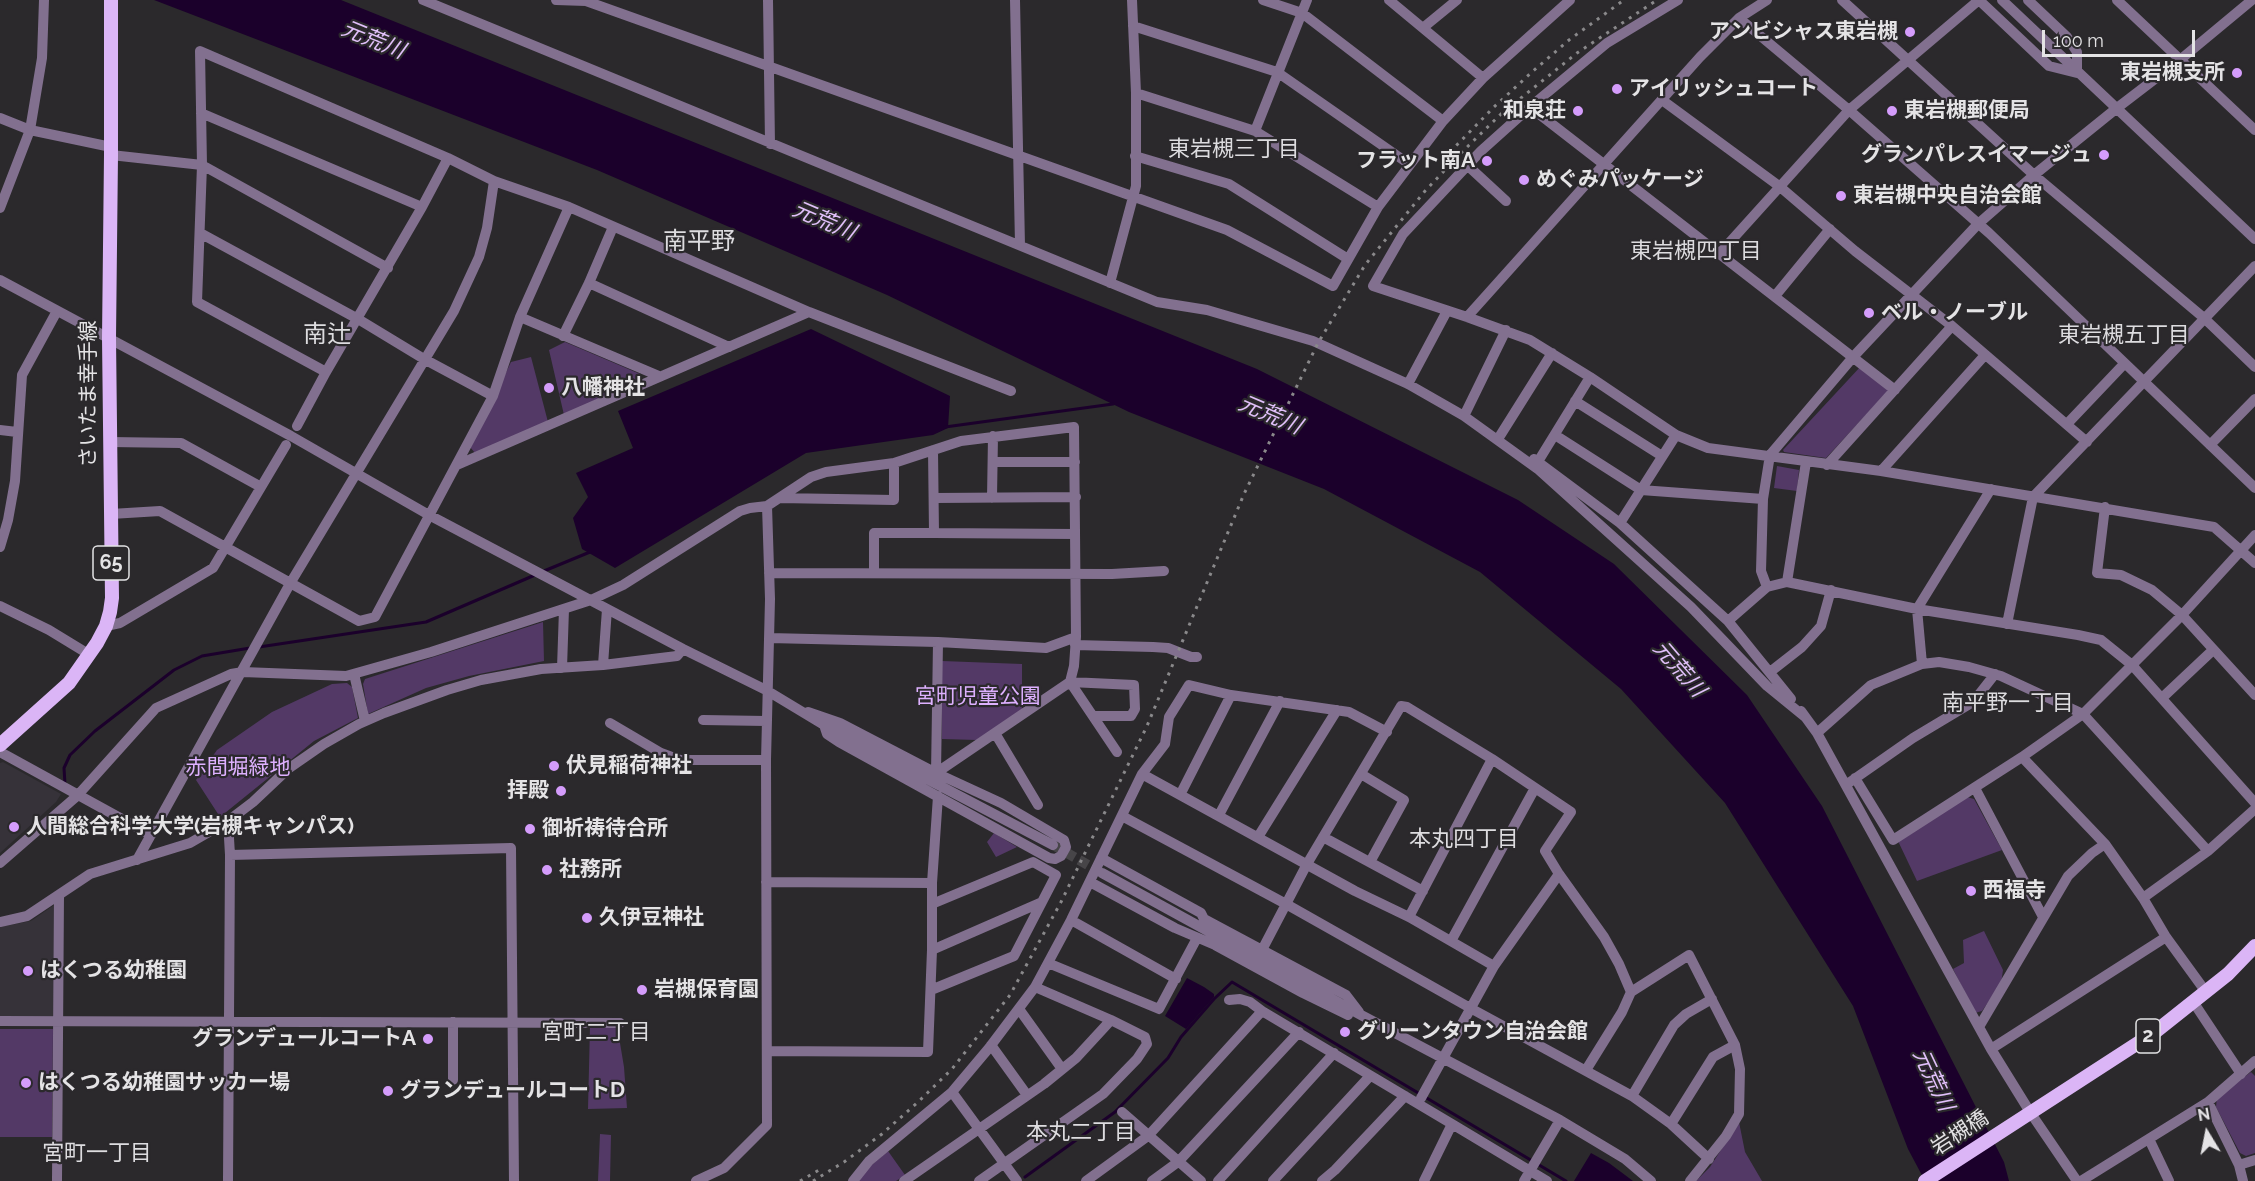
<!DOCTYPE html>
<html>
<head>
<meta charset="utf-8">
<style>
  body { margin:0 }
  #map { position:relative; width:2255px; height:1181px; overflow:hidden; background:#2b292c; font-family:Raleway,sans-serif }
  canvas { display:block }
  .north { position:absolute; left:2177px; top:1103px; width:60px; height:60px; -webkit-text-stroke:4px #2b292c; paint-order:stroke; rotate:350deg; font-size:16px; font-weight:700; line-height:24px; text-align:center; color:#e4e3e5 }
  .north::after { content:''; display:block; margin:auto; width:21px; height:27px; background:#e4e3e5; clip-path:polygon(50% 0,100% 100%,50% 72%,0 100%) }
  .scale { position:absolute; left:2042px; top:30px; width:153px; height:27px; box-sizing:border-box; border:3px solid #e4e3e5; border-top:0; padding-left:8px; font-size:18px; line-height:21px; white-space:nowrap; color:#e4e3e5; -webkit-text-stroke:4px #2b292c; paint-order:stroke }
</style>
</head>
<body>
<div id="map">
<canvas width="2255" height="1181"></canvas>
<div class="north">N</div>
<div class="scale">100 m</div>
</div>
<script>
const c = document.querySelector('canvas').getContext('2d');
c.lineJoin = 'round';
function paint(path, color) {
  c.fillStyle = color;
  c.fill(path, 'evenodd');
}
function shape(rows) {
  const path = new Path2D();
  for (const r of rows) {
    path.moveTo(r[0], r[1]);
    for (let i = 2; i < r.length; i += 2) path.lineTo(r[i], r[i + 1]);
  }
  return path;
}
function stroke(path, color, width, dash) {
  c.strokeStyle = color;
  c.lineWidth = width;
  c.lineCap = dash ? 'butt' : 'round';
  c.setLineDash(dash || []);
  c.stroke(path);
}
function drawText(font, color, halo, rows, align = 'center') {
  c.font = font + ' Raleway,"Noto Sans JP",sans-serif';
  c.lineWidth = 4.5;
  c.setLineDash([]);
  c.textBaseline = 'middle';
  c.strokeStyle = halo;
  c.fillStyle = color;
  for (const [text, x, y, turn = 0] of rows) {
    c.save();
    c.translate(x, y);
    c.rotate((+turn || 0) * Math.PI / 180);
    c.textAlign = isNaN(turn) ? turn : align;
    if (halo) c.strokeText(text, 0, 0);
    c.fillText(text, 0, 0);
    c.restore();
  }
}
paint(shape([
  [3,762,61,794,56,802,0,853,0,763],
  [57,903,56,1016,0,1016,0,927,31,921]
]), '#363239');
paint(shape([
  [565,342,640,374,640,382,564,415,549,350],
  [531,357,548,422,475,453,470,447,511,362],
  [1861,366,1888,386,1888,391,1826,458,1784,452,1783,450],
  [1777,466,1799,470,1797,491,1774,488],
  [543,622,544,661,469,676,426,688,368,714,363,684,365,679],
  [942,661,1022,664,1022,710,977,740,942,739],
  [347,683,352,687,358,718,314,741,220,817,196,780,217,750,272,712,332,684],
  [1967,797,1974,799,2002,850,1917,881,1898,841],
  [994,833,1017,847,996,857,987,842],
  [1984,931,2003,970,2001,984,1982,1011,1975,1013,1953,969,1964,963,1963,940],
  [617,1025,624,1067,627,1108,588,1109,590,1026],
  [0,1029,53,1029,52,1137,0,1137],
  [2251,1072,2255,1076,2255,1153,2246,1156,2240,1153,2216,1107,2217,1097],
  [1739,1122,1745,1152,1762,1181,1696,1181,1710,1167],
  [600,1134,611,1135,610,1181,598,1181],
  [888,1151,905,1175,896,1181,858,1181,868,1168]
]), '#533966');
paint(shape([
  [154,0,341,0,1257,369,1518,500,1614,564,1747,695,1822,806,2004,1162,2009,1181,1925,1181,1908,1149,1853,1006,1725,803,1621,689,1480,572,1324,489,1129,412,887,295,597,170],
  [811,329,950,396,948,428,933,435,806,453,615,568,582,549,573,518,588,497,576,473,633,448,618,411],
  [1187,978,1204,987,1214,994,1214,997,1186,1029,1165,1016],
  [1591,1153,1609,1163,1633,1181,1574,1181]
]), '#1b002b');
stroke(shape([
  [945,427,1113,404],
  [544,571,590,552],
  [259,647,426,622,535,575],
  [65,784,64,768,70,755,95,731,174,670,202,656,250,648],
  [1025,1177,1115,1112,1168,1058,1181,1037,1214,999,1232,982,1566,1181]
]), '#1b002b', 3);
stroke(shape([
  [1053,845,1102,873]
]), '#474548', 10, [10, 5]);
stroke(shape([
  [423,0,1157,302,1207,310,1313,341,1408,384,1464,416,1539,470,1691,607,1767,686,1805,717],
  [556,0,586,1,1227,230,1333,286,1378,207,1443,121,1483,78,1570,0],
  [768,0,770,144],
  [1015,0,1020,245],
  [1263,0,1302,13,1443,121],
  [1389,0,1483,78],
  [1842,0,2034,175,2204,318,2255,367],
  [1979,0,2049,66,2077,73,2077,52,2067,37,2028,0],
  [2002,0,2255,239],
  [2117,0,2255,130],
  [1739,18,1849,110,1989,233,2255,488],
  [1133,26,1277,72,1409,164],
  [1424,27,1457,0],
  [1136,93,1255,131,1378,207],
  [1662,100,1779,186,1855,251,1952,326,2087,442],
  [1530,107,1607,43,1678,0],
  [201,113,422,207],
  [0,118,30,130,111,147],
  [1255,131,1307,0],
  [111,155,202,165,388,268],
  [1135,156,1229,184,1348,259],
  [1467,165,1506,201],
  [0,208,30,130,42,58,44,0],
  [200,233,358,319,424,359,493,396],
  [1720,253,1849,110,1979,0],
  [0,280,291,436,429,515,683,649,766,690,824,725,1053,845],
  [589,283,729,347],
  [1110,283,1136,186,1136,93,1132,0],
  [1775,296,1830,229],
  [520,317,659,376],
  [1467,317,1700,57,1739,18,1767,0],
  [563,336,589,283,613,227],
  [326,372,197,302,202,165,200,51,448,158,494,181,569,207,809,312,1011,391],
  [1408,384,1447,311],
  [1895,390,1530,107,1481,151,1403,234,1373,286,1467,317,1530,340,1590,377,1676,435,1708,448,1881,471,2214,527,2255,563],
  [1575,401,1662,456],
  [1464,416,1506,330],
  [2067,424,2124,364],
  [297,426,326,372,422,207,448,158],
  [0,430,17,432],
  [1555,435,1641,490,1763,499],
  [1498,439,1552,353],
  [110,442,181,443,261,487],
  [2210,445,2255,399],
  [1534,459,1620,523,1728,621,1791,699],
  [1539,460,1590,377],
  [993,462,1075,462],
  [457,465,809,312],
  [1827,465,1952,326],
  [1881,471,1985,355],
  [779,498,894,500,894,463],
  [935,498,1076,497],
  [992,498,993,436],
  [2105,507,2097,573,2121,575,2152,590,2182,615,2255,695],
  [111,514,160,511,359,621,375,617,493,396,520,317,569,207],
  [1620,523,1676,435],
  [934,533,1075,534],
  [0,547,8,520,15,481,22,375,57,311],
  [874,572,874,533,934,533,933,450],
  [769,573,1112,574,1164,571],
  [1787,582,1806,462],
  [1767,587,1761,571,1763,499,1770,455,1854,356,1978,224,2034,175,2117,108,2181,59,2252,0],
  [0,606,49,630,90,655],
  [1728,621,1767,587,1787,582,1917,609,2078,635,2101,640,2132,665,2255,803],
  [2007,624,2033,497,2255,266],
  [106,626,120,623,213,568,286,445],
  [769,638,938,642,1046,648,1076,637],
  [1075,645,1153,647,1168,648,1191,657,1197,657],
  [1922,664,1917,609,1991,489],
  [603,665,607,609],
  [562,668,564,609],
  [1770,672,1802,647,1821,626,1831,590],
  [354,674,365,721],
  [1070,682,1134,685,1135,709,1131,716,1093,716],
  [1070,682,1117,752],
  [2162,698,2213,650],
  [1801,711,1817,733,1991,1049,2030,1112,2077,1181],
  [808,712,840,723,936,773,1001,803,1064,840,1066,847,1061,856,1055,859,1049,858,839,742,827,734,825,728],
  [703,720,766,721],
  [610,723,661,753,680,760,766,760],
  [995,733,1038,805],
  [1817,733,1871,685,1922,664,1939,662,1969,667,2001,676,2083,714,2208,851],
  [0,752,151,835],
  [2022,757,2105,844,2143,898,2166,937,2206,992],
  [936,773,938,642],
  [1142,774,1355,891,1409,917,1494,966],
  [1361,774,1404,800,1370,862],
  [1855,778,1893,840,2022,757,2083,714,2182,615,2255,535],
  [1850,782,1913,738,1973,702,1995,674],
  [1975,788,2043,917],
  [1180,795,1231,695],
  [1219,815,1280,701],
  [1122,816,1286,904,1472,1009,1632,1096,1671,1124,1709,1159],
  [228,821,230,855,228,1181],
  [1258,837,1337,710],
  [1323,837,1423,891],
  [230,855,511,848,514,1181],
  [1101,858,1201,913,1204,919,1346,995,1359,1012],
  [137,860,291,582,454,311,479,257,487,228,494,181],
  [0,863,77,796,156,708,231,674,243,672,346,676,431,652,591,600,623,585,740,511,750,508,767,506,811,477,826,472,894,463,961,441,1074,427,1076,637,1074,666,1070,682,936,773],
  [1102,873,1361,1015,1560,1120,1625,1159,1651,1181],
  [1559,874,1604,937,1619,964,1631,992],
  [766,882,932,883],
  [1090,882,1175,928,1215,945,1303,993,1348,1015],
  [2143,898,2208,851,2255,809],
  [1409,917,1492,759],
  [1071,920,1176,979],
  [0,922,27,916,90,874,190,843,228,821,253,802,288,769,324,744,359,724,384,713,447,690,481,680,541,669,603,665,677,656,683,649],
  [1451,941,1535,788],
  [932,950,1042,902],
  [1262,950,1307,864,1401,706,1407,707,1492,759,1571,812,1545,851,1559,874,1494,966,1421,1098],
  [1048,963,1159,1009,1197,938],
  [931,990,1014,956,1056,875,1033,862,932,904],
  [1229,1000,1240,999,1250,1002,1262,1011],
  [2194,1003,2241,1074],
  [1019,1009,1062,1069],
  [0,1021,620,1023],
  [453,1022,453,1080],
  [1979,1027,2068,876,2092,853,2105,844],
  [991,1045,1027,1095],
  [1991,1049,2166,937],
  [767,1051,928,1052,932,950,932,883,938,796],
  [1586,1070,1622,1012,1631,992,1689,955,1735,1045,1740,1069,1739,1114,1726,1136,1690,1181],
  [952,1092,1017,1181],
  [1632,1096,1674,1025,1686,1014,1712,999],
  [2208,1102,2239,1165,2243,1181],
  [1122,1112,1201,1181],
  [1452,1124,1547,1181],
  [1671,1124,1713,1057,1735,1045],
  [2149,1139,2169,1181],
  [2239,1165,2255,1160],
  [57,1181,59,895],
  [696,1181,724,1168,767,1125,766,760,770,599,767,506],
  [853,1181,869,1161,952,1092,989,1048,1035,987,1071,920,1142,774,1165,744,1169,717,1189,685,1231,695,1349,712,1387,732],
  [904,1181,1044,1084,1076,1058,1111,1020],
  [979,1181,1103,1094,1137,1059,1147,1044,1145,1037,1111,1020,1035,987],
  [1086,1181,1148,1136,1262,1011,1452,1124,1424,1181],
  [1152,1181,1178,1162,1299,1032],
  [1218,1181,1334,1053],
  [1273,1181,1370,1076],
  [1322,1181,1335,1170,1405,1096],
  [1524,1181,1560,1120],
  [2081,1181,2208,1102,2255,1061]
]), '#82708f', 10);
stroke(shape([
  [0,745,69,683,97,643,106,626,110,612,112,598,109,338,111,155,111,0],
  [1925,1181,2155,1032,2228,974,2255,946]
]), '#dbb5f6', 14);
stroke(shape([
  [1450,152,1494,107,1532,72,1569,40,1624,0],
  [800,1181,819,1170],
  [813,1181,844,1162,882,1134,918,1102,952,1069,1010,995,1061,902,1147,726,1244,494,1318,343,1365,265,1425,191,1462,152,1501,114,1577,53,1657,0]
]), '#8a898b', 3, [3, 6]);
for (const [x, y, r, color] of [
  [1910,32,6,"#d49cfb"],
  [2237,73,6,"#d49cfb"],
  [1617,89,6,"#d49cfb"],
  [1578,111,6,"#d49cfb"],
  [1892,111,6,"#d49cfb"],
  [2104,155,6,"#d49cfb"],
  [1487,161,6,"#d49cfb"],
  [1524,180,6,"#d49cfb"],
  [1841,196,6,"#d49cfb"],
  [1869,313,6,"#d49cfb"],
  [549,388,6,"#d49cfb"],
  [554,766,6,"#d49cfb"],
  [561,791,6,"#d49cfb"],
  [14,827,6,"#d49cfb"],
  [530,829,6,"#d49cfb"],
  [547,870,6,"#d49cfb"],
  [1971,891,6,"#d49cfb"],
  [587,918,6,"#d49cfb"],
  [28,971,6,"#d49cfb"],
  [642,990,6,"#d49cfb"],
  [1345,1032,6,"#d49cfb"],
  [428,1039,6,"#d49cfb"],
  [26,1083,6,"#d49cfb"],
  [388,1091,6,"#d49cfb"]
]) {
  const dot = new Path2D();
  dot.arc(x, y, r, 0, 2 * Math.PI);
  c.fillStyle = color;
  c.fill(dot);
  stroke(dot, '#2b292c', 2);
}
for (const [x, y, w] of [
  [111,563,36],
  [2148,1036,24]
]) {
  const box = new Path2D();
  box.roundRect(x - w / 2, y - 17, w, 34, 4.5);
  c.fillStyle = '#2b292c';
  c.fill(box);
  stroke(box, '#e4e3e5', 1.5);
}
drawText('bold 20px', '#e4e3e5', null, [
  ["65",111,563],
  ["2",2148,1036]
]);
drawText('bold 21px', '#e4e3e5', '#2b292c', [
  ["アンビシャス東岩槻",1898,32,"right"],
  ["東岩槻支所",2225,73,"right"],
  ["アイリッシュコート",1629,89],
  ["和泉荘",1566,111,"right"],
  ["東岩槻郵便局",1904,111],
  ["グランパレスイマージュ",2092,155,"right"],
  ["フラット南A",1475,161,"right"],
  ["めぐみパッケージ",1536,180],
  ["東岩槻中央自治会館",1853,196],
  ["ベル・ノーブル",1881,313],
  ["八幡神社",561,388],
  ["伏見稲荷神社",566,766],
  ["拝殿",549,791,"right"],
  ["人間総合科学大学(岩槻キャンパス)",26,827],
  ["御祈祷待合所",542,829],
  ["社務所",559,870],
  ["西福寺",1983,891],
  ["久伊豆神社",599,918],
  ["はくつる幼稚園",40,971],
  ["岩槻保育園",654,990],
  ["グリーンタウン自治会館",1357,1032],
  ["グランデュールコートA",416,1039,"right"],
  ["はくつる幼稚園サッカー場",38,1083],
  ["グランデュールコートD",400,1091]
], 'left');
drawText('21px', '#e4e3e5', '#2b292c', [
  ["さいたま幸手線",89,394,-90],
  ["岩槻橋",1960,1133,-33]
]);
drawText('21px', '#ddb0fe', '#2b292c', [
  ["宮町児童公園",978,697],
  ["赤間堀緑地",238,768]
]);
drawText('italic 22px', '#e1c0fa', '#2b292c', [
  ["元荒川",373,40,22],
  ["元荒川",824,221,23],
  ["元荒川",1270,415,23],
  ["元荒川",1679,669,49],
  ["元荒川",1933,1080,65]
]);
drawText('22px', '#dddcdf', '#2b292c', [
  ["東岩槻三丁目",1234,149],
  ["東岩槻四丁目",1696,251],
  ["東岩槻五丁目",2124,335],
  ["南平野一丁目",2008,703],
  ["本丸四丁目",1464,839],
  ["宮町二丁目",596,1032],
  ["本丸二丁目",1081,1132],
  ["宮町一丁目",97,1153]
]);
drawText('24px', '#dddcdf', '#2b292c', [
  ["南平野",699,242],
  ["南辻",327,335]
]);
</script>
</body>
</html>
